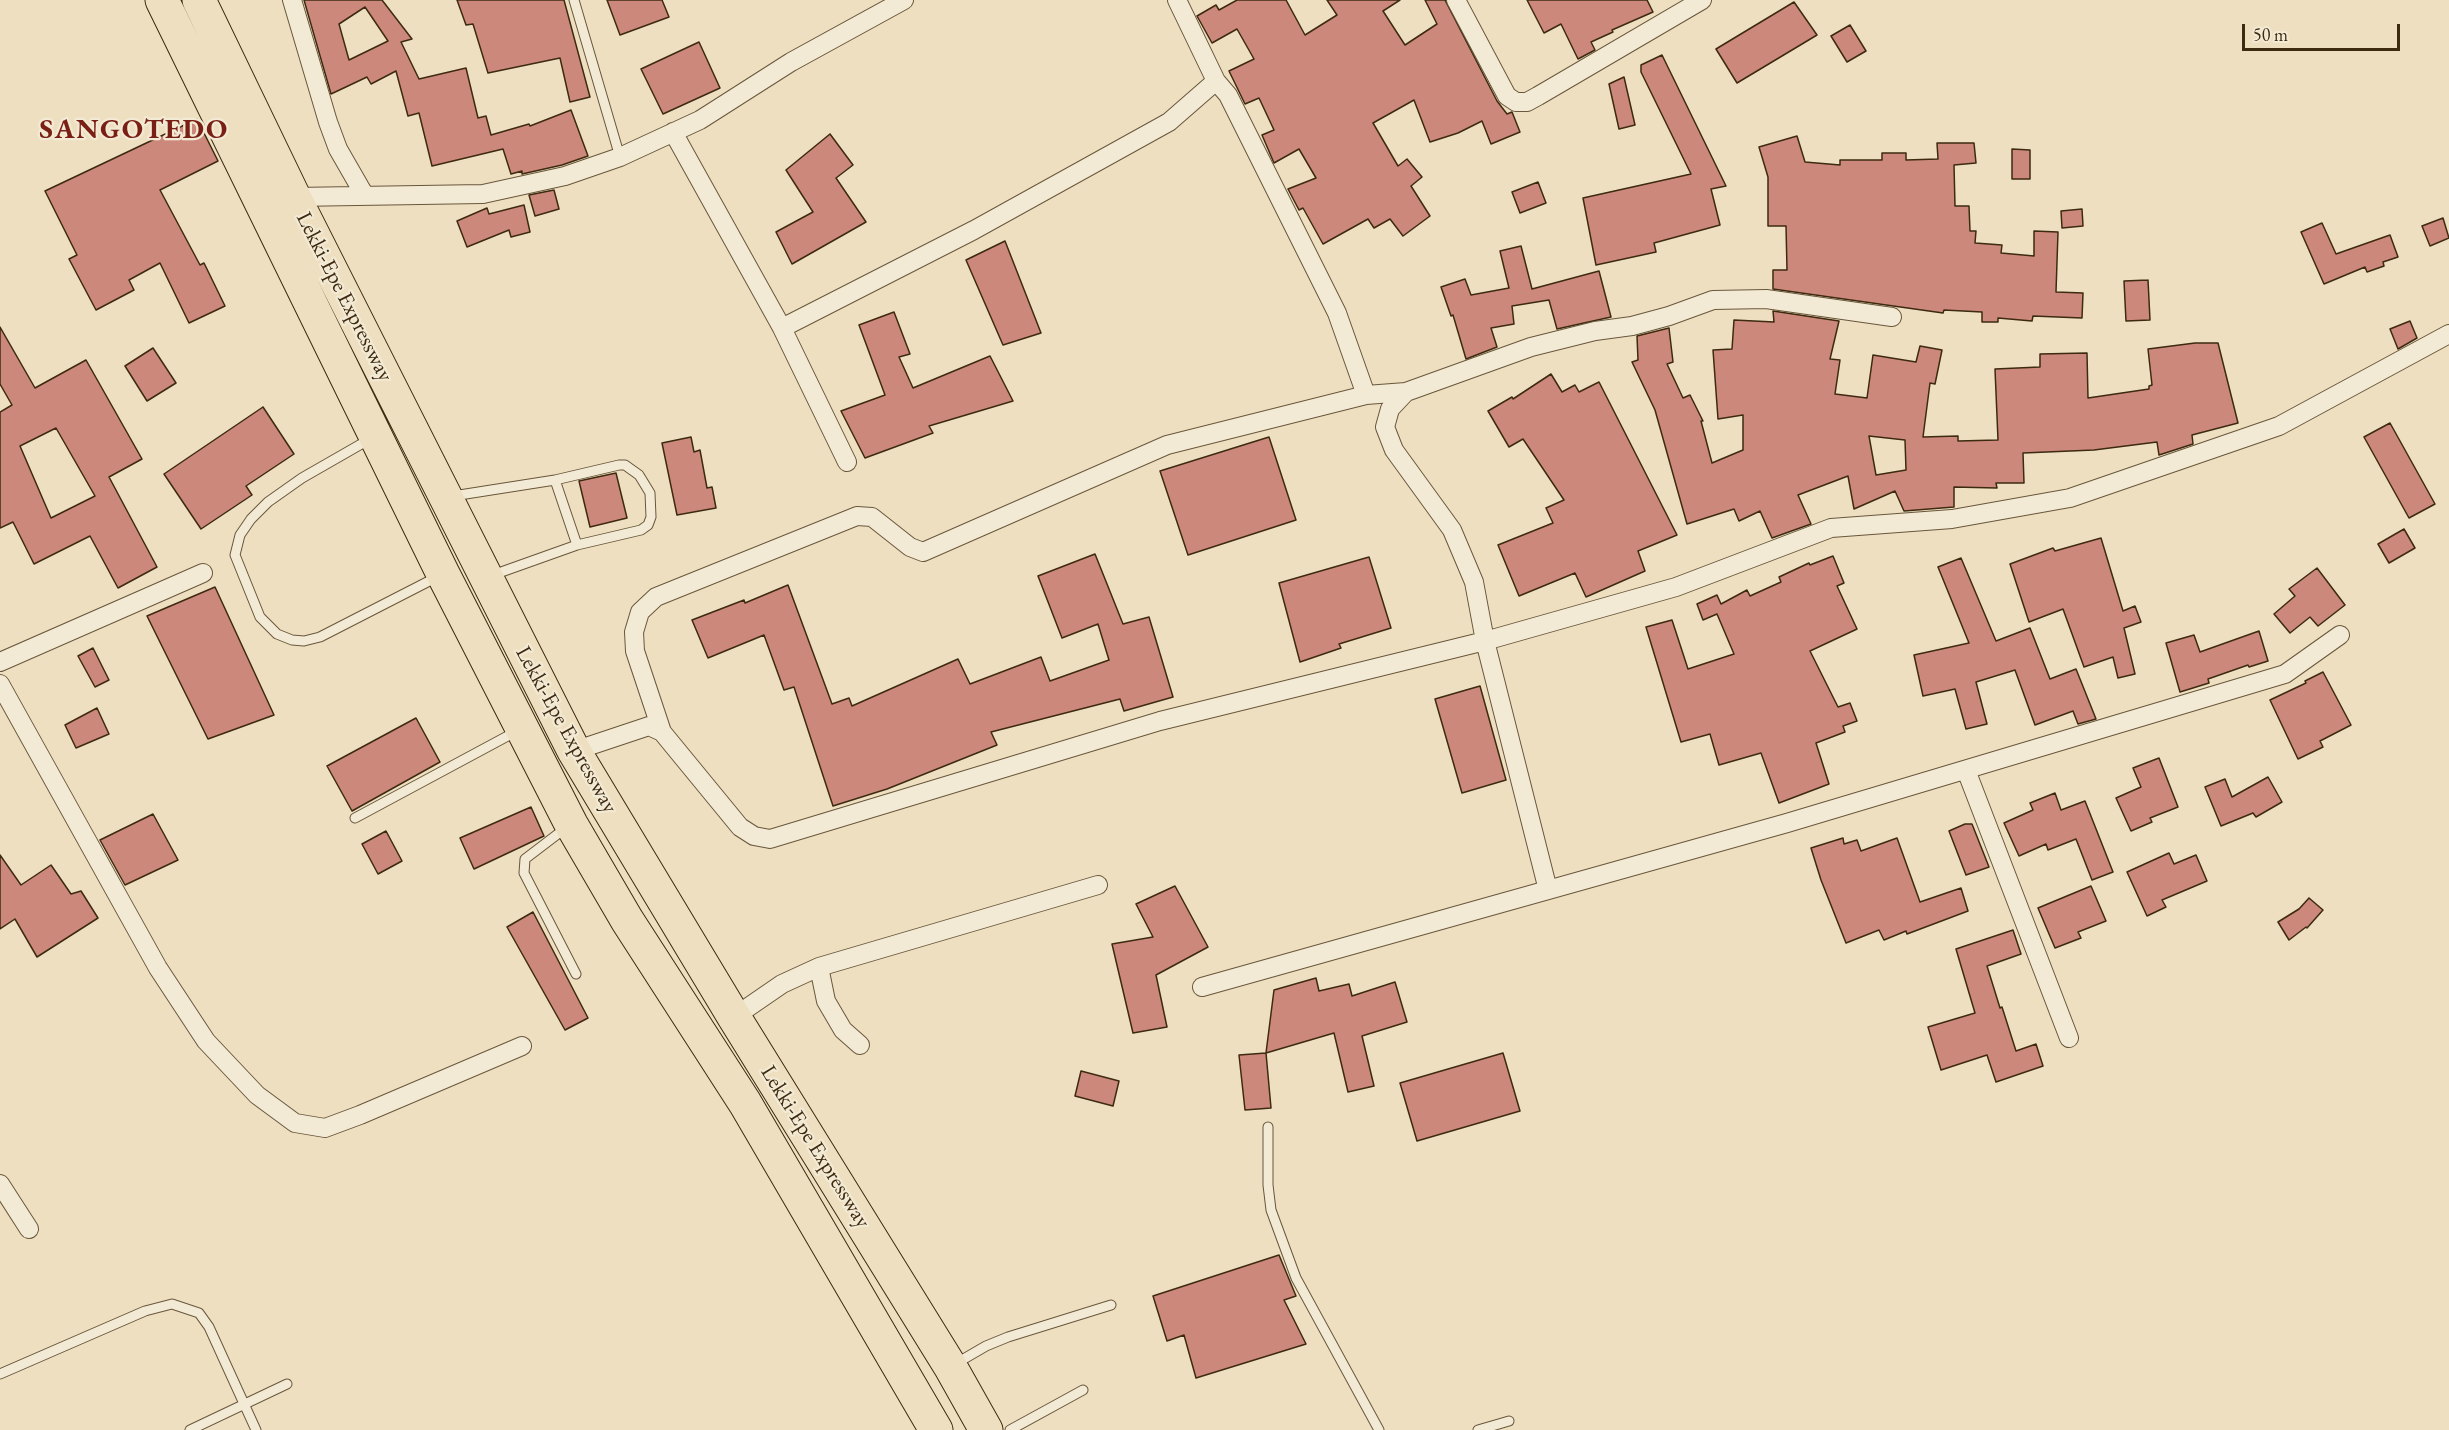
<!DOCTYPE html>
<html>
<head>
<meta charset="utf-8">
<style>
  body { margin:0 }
  #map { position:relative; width:2449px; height:1430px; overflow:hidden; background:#eddfbf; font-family:"EB Garamond",serif }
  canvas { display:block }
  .scale { position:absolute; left:2242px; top:24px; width:158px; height:27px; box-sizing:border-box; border:3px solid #3d2a10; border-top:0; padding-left:8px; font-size:18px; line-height:21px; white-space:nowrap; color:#3d2a10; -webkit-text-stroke:4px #f3ead5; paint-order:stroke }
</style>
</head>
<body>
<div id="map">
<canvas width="2449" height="1430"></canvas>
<div class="scale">50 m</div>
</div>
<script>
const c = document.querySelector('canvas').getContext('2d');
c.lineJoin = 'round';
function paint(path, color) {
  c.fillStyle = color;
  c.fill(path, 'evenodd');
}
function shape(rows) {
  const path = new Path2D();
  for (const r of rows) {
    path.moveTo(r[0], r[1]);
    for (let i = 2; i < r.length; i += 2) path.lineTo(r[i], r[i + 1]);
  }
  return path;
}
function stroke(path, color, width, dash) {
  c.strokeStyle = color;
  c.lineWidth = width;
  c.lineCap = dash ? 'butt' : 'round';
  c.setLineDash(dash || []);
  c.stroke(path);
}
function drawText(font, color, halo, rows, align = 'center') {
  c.font = font + ' "EB Garamond",serif';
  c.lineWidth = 4.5;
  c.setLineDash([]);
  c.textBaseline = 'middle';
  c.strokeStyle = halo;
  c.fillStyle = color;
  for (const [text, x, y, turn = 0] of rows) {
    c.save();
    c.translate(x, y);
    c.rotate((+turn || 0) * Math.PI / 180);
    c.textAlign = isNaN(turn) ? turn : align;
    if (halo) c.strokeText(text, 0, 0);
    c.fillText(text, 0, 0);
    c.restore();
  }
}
const building = shape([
  [304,0,382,0,412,39,401,42,419,79,466,68,478,118,486,116,491,135,529,124,530,126,571,110,588,156,562,165,522,174,522,171,511,174,503,149,432,166,419,113,408,116,396,71,371,84,367,77,331,94,304,0],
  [365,7,388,41,349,60,339,24,365,7],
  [457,0,564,0,590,97,570,102,560,58,488,73,473,24,466,25,457,0],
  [607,0,662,0,669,17,620,35,607,0],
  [1237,0,1286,0,1305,35,1337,15,1327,0,1400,0,1383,11,1405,45,1437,24,1425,0,1445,0,1497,101,1507,114,1512,112,1520,132,1491,144,1482,121,1458,133,1430,142,1414,100,1373,123,1398,166,1407,159,1422,177,1411,186,1430,216,1403,236,1390,219,1374,228,1368,219,1323,244,1303,208,1299,210,1288,189,1316,178,1299,149,1274,163,1262,135,1274,130,1259,98,1245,104,1229,71,1254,59,1237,29,1212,43,1197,16,1216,5,1219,10,1237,0],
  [1527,0,1647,0,1653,12,1612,30,1613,32,1591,42,1595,50,1578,59,1561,24,1544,33,1527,0],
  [1794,2,1817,35,1737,83,1716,49,1794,2],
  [1850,25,1866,51,1847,62,1831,36,1850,25],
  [699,42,720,88,663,114,641,69,699,42],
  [1662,55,1726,186,1711,189,1720,225,1654,243,1656,252,1596,265,1583,198,1691,174,1641,72,1641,65,1662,55],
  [1624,77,1635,125,1619,129,1609,84,1624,77],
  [197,119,218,161,160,190,200,265,204,263,225,306,189,323,160,263,129,280,134,290,96,310,69,259,77,255,45,191,197,119],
  [830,134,853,165,836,178,866,222,792,264,776,232,813,212,786,170,830,134],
  [1797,136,1805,162,1840,165,1840,160,1882,160,1882,153,1906,153,1906,160,1938,159,1937,143,1974,143,1976,163,1954,165,1955,206,1969,206,1970,231,1976,231,1975,243,2002,245,2001,253,2034,256,2034,231,2058,232,2056,292,2083,293,2082,318,2033,316,2032,321,1998,318,1998,322,1982,322,1982,312,1944,310,1943,313,1773,289,1773,270,1787,270,1786,226,1768,226,1768,177,1759,147,1797,136],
  [2012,149,2030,150,2030,179,2012,179,2012,149],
  [1538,182,1546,203,1520,213,1512,192,1538,182],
  [554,190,559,209,535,216,529,195,554,190],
  [524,205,530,232,511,237,509,230,467,247,457,221,487,208,489,214,524,205],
  [2082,209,2083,226,2062,228,2061,211,2082,209],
  [2443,218,2449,238,2430,246,2422,226,2443,218],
  [2322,223,2336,254,2390,235,2398,257,2383,262,2384,266,2367,272,2365,267,2324,284,2301,232,2322,223],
  [1005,241,1041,333,1003,345,966,260,1005,241],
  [1521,246,1532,289,1599,271,1611,317,1557,329,1549,300,1512,306,1514,324,1491,328,1497,347,1466,359,1453,315,1451,316,1441,287,1465,279,1471,295,1509,288,1500,251,1521,246],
  [2148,280,2150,320,2126,321,2124,281,2148,280],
  [1773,311,1839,321,1830,359,1840,360,1835,394,1867,398,1873,355,1916,362,1920,346,1942,350,1935,384,1930,383,1923,437,1958,436,1958,441,1998,440,1995,369,2040,367,2040,354,2087,353,2088,398,2149,389,2149,386,2152,385,2148,349,2195,343,2218,343,2238,423,2192,435,2193,444,2159,455,2157,442,2094,450,2023,453,2024,483,1996,483,1997,488,1954,487,1954,507,1904,511,1895,491,1854,509,1848,476,1798,495,1811,524,1772,538,1760,511,1739,521,1734,509,1687,524,1655,410,1632,362,1638,360,1637,336,1669,328,1673,362,1667,364,1683,398,1690,395,1703,421,1701,421,1712,463,1743,450,1743,415,1718,419,1713,350,1732,349,1734,320,1774,322,1773,311],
  [1869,436,1905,440,1906,470,1876,475,1869,436],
  [894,312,910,354,899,357,913,388,990,356,1013,401,929,426,933,433,865,458,841,411,885,395,859,325,894,312],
  [2410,321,2417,338,2398,349,2390,329,2410,321],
  [0,327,35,388,86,360,142,459,109,477,157,567,118,588,90,536,34,564,13,522,0,528,0,412,12,405,0,384,0,327],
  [56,428,95,496,51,518,20,446,56,428],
  [153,348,176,383,147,401,125,366,153,348],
  [1551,374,1562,392,1575,385,1579,392,1599,382,1677,535,1638,551,1645,571,1586,597,1575,573,1519,596,1498,545,1553,523,1546,508,1564,500,1523,439,1509,447,1488,411,1512,397,1513,399,1551,374],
  [263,407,294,454,246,486,252,495,201,529,164,474,263,407],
  [2390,423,2435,504,2409,518,2364,437,2390,423],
  [691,437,694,452,700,450,707,488,712,487,716,508,677,515,662,443,691,437],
  [1269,437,1296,520,1188,555,1160,471,1269,437],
  [616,473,627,518,590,527,579,481,616,473],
  [2404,529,2415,548,2389,563,2378,544,2404,529],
  [2101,538,2123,611,2135,606,2141,622,2124,628,2135,674,2118,678,2113,657,2084,667,2063,609,2029,622,2010,564,2053,548,2055,551,2101,538],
  [1095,554,1123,624,1149,617,1173,697,1124,711,1120,699,991,732,997,745,887,789,833,806,794,687,784,690,764,635,708,658,692,620,744,600,745,603,788,585,832,704,849,698,852,706,958,659,970,684,1041,657,1050,681,1109,660,1098,624,1062,638,1038,576,1095,554],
  [1833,556,1844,583,1837,586,1857,629,1810,651,1838,707,1850,703,1857,721,1843,726,1845,732,1816,743,1829,784,1779,803,1761,753,1719,765,1710,734,1681,742,1646,627,1672,620,1688,669,1734,654,1717,614,1703,620,1697,604,1717,595,1721,604,1747,590,1750,596,1781,582,1779,577,1809,563,1810,565,1833,556],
  [1369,557,1391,628,1339,644,1341,648,1300,662,1279,583,1369,557],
  [1961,558,1996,641,2030,628,2050,679,2076,669,2096,719,2078,724,2073,711,2035,725,2015,670,1976,682,1987,724,1966,729,1955,689,1923,696,1914,655,1969,643,1938,567,1961,558],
  [2317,568,2345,605,2318,626,2310,617,2290,633,2274,614,2295,596,2289,589,2317,568],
  [215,587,274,715,208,739,147,616,215,587],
  [2259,631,2268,661,2249,667,2248,665,2208,679,2209,683,2180,692,2166,643,2194,635,2200,652,2259,631],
  [93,648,109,680,95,687,78,656,93,648],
  [2323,672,2351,725,2320,741,2323,747,2298,759,2270,700,2306,683,2305,681,2323,672],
  [1480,686,1506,780,1462,793,1435,699,1480,686],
  [97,708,109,734,76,748,65,725,97,708],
  [416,718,440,762,352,811,327,766,416,718],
  [2159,758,2178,807,2150,818,2152,822,2131,831,2116,798,2141,787,2133,768,2159,758],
  [2268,777,2282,802,2256,817,2253,813,2221,826,2205,787,2225,779,2232,797,2268,777],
  [2055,793,2061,810,2085,801,2113,872,2092,880,2076,839,2048,850,2046,844,2019,856,2004,823,2033,810,2030,803,2055,793],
  [531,807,544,836,474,869,460,838,531,807],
  [153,814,178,860,125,885,100,840,153,814],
  [1965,824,1972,824,1989,867,1966,875,1949,831,1965,824],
  [386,831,402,861,378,874,362,844,386,831],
  [1843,838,1844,844,1857,840,1861,851,1897,838,1920,902,1961,888,1968,911,1907,934,1906,931,1884,940,1879,930,1846,943,1821,880,1811,848,1843,838],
  [2169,853,2174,864,2196,855,2207,881,2162,900,2166,907,2147,916,2127,872,2169,853],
  [0,855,21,885,51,865,71,894,81,891,98,918,37,957,15,919,0,929,0,855],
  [1175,886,1208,947,1156,975,1167,1027,1133,1033,1112,944,1153,937,1136,904,1175,886],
  [2091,886,2106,921,2078,932,2081,938,2055,948,2038,908,2091,886],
  [2309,898,2323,910,2307,928,2306,927,2289,940,2278,922,2299,909,2309,898],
  [533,912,588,1018,565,1030,507,927,533,912],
  [2013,930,2021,954,1987,966,2000,1008,2002,1007,2016,1051,2036,1044,2043,1066,1996,1082,1987,1055,1941,1070,1928,1027,1975,1013,1956,949,2013,930],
  [1316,978,1319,991,1349,984,1352,996,1395,982,1407,1022,1362,1036,1374,1086,1348,1092,1334,1033,1266,1053,1274,990,1316,978],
  [1266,1053,1271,1108,1245,1110,1239,1055,1266,1053],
  [1503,1053,1520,1111,1417,1141,1400,1083,1503,1053],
  [1081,1071,1119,1081,1113,1106,1075,1096,1081,1071],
  [1279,1255,1296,1296,1284,1300,1306,1344,1196,1378,1184,1335,1167,1341,1153,1296,1279,1255]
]);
paint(building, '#cd887c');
stroke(building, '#3d2a10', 1.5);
const lane = shape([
  [574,0,620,157],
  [370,439,302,478,268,502,251,519,240,535,235,555,260,617,277,634,292,640,304,641,320,637,439,576],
  [555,480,577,545],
  [453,496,555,480,619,465,625,465,639,475,650,493,651,517,648,525,641,530,577,545,490,576],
  [355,818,517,731],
  [567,827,525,859,524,873,576,974],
  [1268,1127,1268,1185,1271,1210,1296,1278,1379,1430],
  [955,1364,986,1346,1008,1337,1111,1305],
  [0,1374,145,1311,172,1304,199,1313,209,1327,256,1430],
  [190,1430,287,1384],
  [1010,1430,1083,1390],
  [1478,1430,1509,1421]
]);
const street = shape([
  [292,0,328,122,338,149,365,196],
  [1456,0,1507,96,1516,102,1527,102,1538,96,1702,0],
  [1216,81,1228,95,1337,313,1366,395],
  [673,132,782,328,847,462],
  [294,197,483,194,565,176,620,157,700,120,791,62,904,0],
  [782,328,974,230,1169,122,1216,81,1177,0],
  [0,662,203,573],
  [0,684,158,968,206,1041,257,1095,295,1123,325,1128,360,1115,522,1046],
  [662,732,635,651,634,632,640,612,656,597,857,516,872,517,910,547,923,552,1167,445,1366,395,1406,392],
  [574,751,649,726,662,732,740,827,754,836,770,839,1160,721,1485,641,1676,587,1831,528,1952,519,2070,498,2279,426,2449,334],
  [1966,770,2069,1038],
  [1548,890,1485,641,1474,582,1452,530,1394,450,1385,427,1390,409,1406,392,1531,347,1595,331,1632,326,1669,316,1713,300,1766,299,1892,317],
  [819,967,826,1001,843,1030,860,1045],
  [1202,987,1787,823,2285,674,2340,635],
  [734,1017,782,984,819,967,1098,885],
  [0,1184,29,1229]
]);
const highway = shape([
  [162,0,443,574,571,824,627,920,745,1103,936,1430],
  [199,0,294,197,574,751,734,1017,950,1366,986,1430]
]);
stroke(lane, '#69573c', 11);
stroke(street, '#69573c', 20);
stroke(highway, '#3d2a10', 35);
stroke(lane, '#f3ead5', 9);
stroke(street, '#f3ead5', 18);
stroke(highway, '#eddfbf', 33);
drawText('22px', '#3d2a10', '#f3ead5', [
  ["Lekki-Epe Expressway",344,297,63],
  ["Lekki-Epe Expressway",566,730,61],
  ["Lekki-Epe Expressway",815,1147,58]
]);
c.letterSpacing = '1.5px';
drawText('bold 28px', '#7a1f14', '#f3ead5', [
  ["SANGOTEDO",134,130]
]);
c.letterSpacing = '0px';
</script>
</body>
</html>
